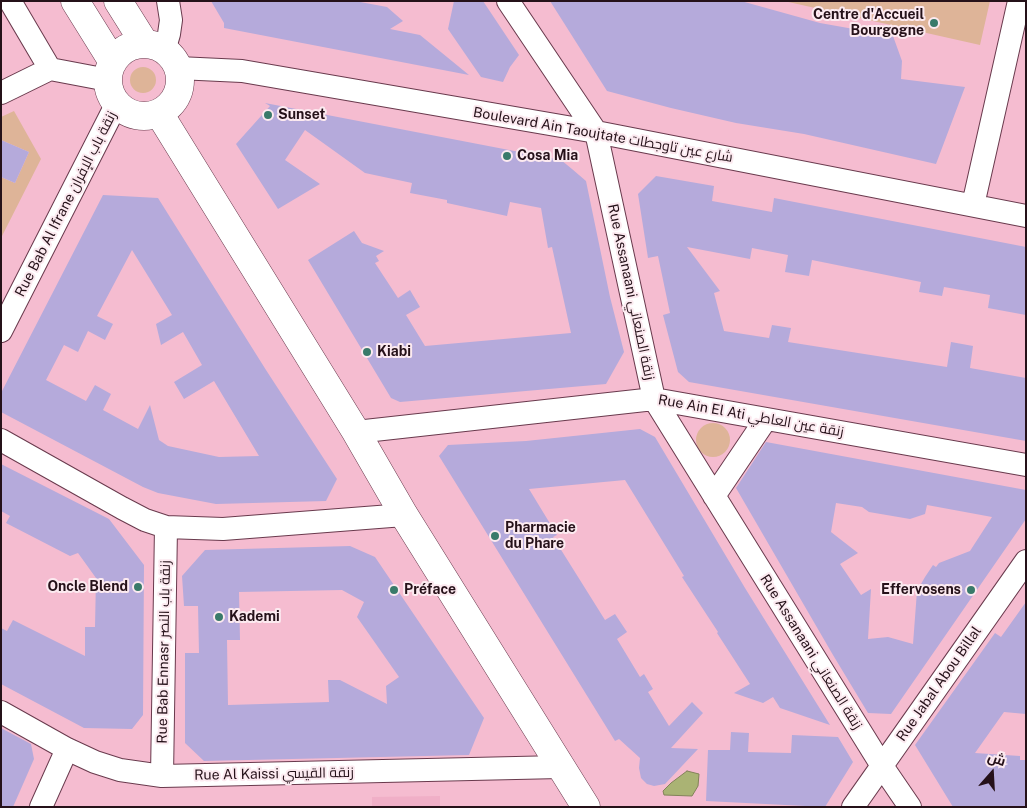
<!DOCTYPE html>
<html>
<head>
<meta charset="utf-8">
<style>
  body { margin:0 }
  #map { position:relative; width:1027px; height:808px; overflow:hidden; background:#f5bcd0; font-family:"Public Sans",Cairo,sans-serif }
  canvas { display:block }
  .frame { position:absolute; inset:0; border:2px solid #251119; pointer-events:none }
  .north { position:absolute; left:967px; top:748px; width:50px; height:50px; -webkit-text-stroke:4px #fceaf0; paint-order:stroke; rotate:19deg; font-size:14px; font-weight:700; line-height:20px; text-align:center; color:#251119 }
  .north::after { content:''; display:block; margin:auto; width:18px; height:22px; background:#251119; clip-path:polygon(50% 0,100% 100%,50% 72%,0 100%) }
</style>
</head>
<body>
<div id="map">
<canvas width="1027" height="808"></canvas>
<div class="frame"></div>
<div class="north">ش</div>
</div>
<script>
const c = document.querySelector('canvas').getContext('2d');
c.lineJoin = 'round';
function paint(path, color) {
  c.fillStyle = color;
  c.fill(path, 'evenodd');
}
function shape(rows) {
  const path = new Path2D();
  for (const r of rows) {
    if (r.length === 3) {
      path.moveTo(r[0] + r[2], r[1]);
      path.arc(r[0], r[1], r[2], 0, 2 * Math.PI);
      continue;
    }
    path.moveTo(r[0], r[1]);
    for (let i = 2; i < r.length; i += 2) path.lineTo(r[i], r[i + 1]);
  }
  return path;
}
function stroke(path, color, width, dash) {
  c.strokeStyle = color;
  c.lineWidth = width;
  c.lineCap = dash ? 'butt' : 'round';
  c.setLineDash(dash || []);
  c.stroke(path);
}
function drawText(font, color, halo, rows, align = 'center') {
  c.font = font + ' "Public Sans",Cairo,sans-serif';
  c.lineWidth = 4;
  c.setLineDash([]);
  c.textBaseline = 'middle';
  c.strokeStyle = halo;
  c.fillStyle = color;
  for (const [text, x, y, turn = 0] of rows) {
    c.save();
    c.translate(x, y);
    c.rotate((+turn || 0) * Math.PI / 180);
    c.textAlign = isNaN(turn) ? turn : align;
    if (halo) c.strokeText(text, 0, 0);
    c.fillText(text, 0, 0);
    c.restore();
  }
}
paint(shape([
  [440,796,440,807,372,807,372,797]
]), '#f0afc7');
paint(shape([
  [784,1,990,1,980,45],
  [143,80,13],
  [14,111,41,159,1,238,1,177,15,183,29,152,1,140,1,117],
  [713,440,17]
]), '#deb498');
const water = shape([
  [687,771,699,774,698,786,692,796,664,795,663,791,671,783,687,771]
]);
paint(water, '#aab374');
stroke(water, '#828259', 1);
paint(shape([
  [211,1,355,1,387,7,403,21,390,29,420,35,469,75,224,28,224,23],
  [454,1,483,1,519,55,510,67,503,82,481,77,448,29],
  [550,1,741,1,820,23,893,36,902,61,901,79,965,87,936,164,804,134,736,123,671,108,607,91],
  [265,103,561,160,572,169,586,181,610,297,624,352,606,384,400,402,391,398,308,260,354,231,362,243,384,251,376,256,379,261,375,263,398,298,410,290,420,307,406,315,425,346,571,333,552,247,548,248,541,208,510,202,507,216,447,203,447,200,410,193,412,183,365,173,305,130,285,160,320,184,278,209,236,144,270,106],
  [1,140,29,152,15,183,1,177],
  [656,176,714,186,712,201,772,212,774,198,1026,247,1026,315,988,308,990,295,944,287,942,296,919,292,921,282,812,260,809,276,785,272,788,255,752,248,750,259,687,247,720,291,714,293,724,331,769,338,772,325,791,328,788,342,947,367,951,342,973,346,970,368,1026,378,1026,441,689,382,678,372,663,315,670,313,658,256,648,258,638,194],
  [103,195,158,198,266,370,337,479,326,501,216,504,158,493,143,487,1,412,1,393],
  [132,250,172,315,156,324,161,345,183,332,202,365,174,382,184,399,214,381,259,456,219,457,168,446,159,440,150,405,138,429,103,410,111,394,95,385,86,401,46,380,64,345,78,352,88,331,105,340,113,324,97,316],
  [640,429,655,437,745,588,830,725,780,708,773,697,763,703,734,693,750,684,717,633,718,632,682,577,684,576,625,480,529,489,557,535,553,537,605,620,615,614,627,632,617,639,640,677,644,674,653,689,648,692,669,726,692,702,703,713,671,748,698,749,665,784,654,786,647,784,641,778,639,768,640,758,619,739,615,741,439,456,448,445,526,441],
  [766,442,1026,490,1026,519,891,714,868,713,833,655,736,488],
  [836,503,862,507,869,512,910,519,925,514,927,505,992,517,970,551,939,563,936,567,933,565,925,577,917,591,913,644,888,637,868,639,871,589,861,595,840,564,858,553,831,532],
  [1,464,109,519,144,565,143,715,132,729,84,728,1,684,1,628,7,631,13,620,85,656,85,627,95,627,96,578,78,553,70,556,6,523,10,516,1,511],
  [350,546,375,557,484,718,469,755,204,761,185,743,185,653,199,653,198,606,184,606,182,576,205,550],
  [342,590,364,602,357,617,399,677,386,686,387,704,340,680,328,680,329,702,228,705,227,640,240,640,239,592],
  [1026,602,1026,714,1004,712,975,753,1020,756,1020,760,1026,760,1026,807,953,807,915,745,995,633,1001,637],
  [1,728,31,744,34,759,13,807,1,807],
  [731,732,749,733,748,752,791,753,792,735,838,737,853,762,825,807,706,801,708,750,730,750]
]), '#b5aadb');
const street = shape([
  [10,1,50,69],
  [508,1,596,132,654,399,882,766,910,807],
  [164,51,169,34,171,20,168,1],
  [178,68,242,71,596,132,1026,216],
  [1,93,50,69,108,80],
  [973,205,1019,1],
  [1,331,117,103],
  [356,432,654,399,1026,465],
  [1,440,122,508,145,520,166,527,223,529,404,515],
  [714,496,766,419],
  [1,712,67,749,95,762,120,770,162,776,560,767],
  [162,776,166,527],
  [41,807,67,749],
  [853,807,1026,561]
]);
const secondary = shape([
  [75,1,113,62],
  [118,1,145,44],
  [144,80,36],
  [159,113,356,432,404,515,586,807]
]);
stroke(street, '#693a4d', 24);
stroke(secondary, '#693a4d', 29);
stroke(street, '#fff', 22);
stroke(secondary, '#fff', 28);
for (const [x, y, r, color] of [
  [934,23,5,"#397a6a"],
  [268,115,5,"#397a6a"],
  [507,156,5,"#397a6a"],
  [367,352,5,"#397a6a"],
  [495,536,5,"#397a6a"],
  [138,587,5,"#397a6a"],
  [394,590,5,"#397a6a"],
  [971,590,5,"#397a6a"],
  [219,617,5,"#397a6a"]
]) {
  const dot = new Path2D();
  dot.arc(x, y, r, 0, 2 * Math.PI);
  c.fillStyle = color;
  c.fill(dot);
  stroke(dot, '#fceaf0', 2);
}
drawText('bold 14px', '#251119', '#fceaf0', [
  ["Centre d'Accueil",924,15,"right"],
  ["Bourgogne",924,31,"right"],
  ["Sunset",278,115],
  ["Cosa Mia",517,156],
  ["Kiabi",377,352],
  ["Pharmacie",505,528],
  ["du Phare",505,544],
  ["Oncle Blend",128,587,"right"],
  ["Préface",404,590],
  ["Effervosens",961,590,"right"],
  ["Kademi",229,617]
], 'left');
drawText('14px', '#251119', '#fceaf0', [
  ["Boulevard Ain Taoujtate شارع عين تاوجطات",603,135,10],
  ["Rue Bab Al Ifrane زنقة باب الإفران",66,204,-63],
  ["Rue Assanaani زنقة الصنعاني",631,292,78],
  ["Rue Ain El Ati زنقة عين العاطي",751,416,10],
  ["Rue Bab Ennasr زنقة باب النصر",164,652,-89],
  ["Rue Assanaani زنقة الصنعاني",811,652,58],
  ["Rue Jabal Abou Billal",939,684,-55],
  ["Rue Al Kaissi زنقة القيسي",274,774,-1]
]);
</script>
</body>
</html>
